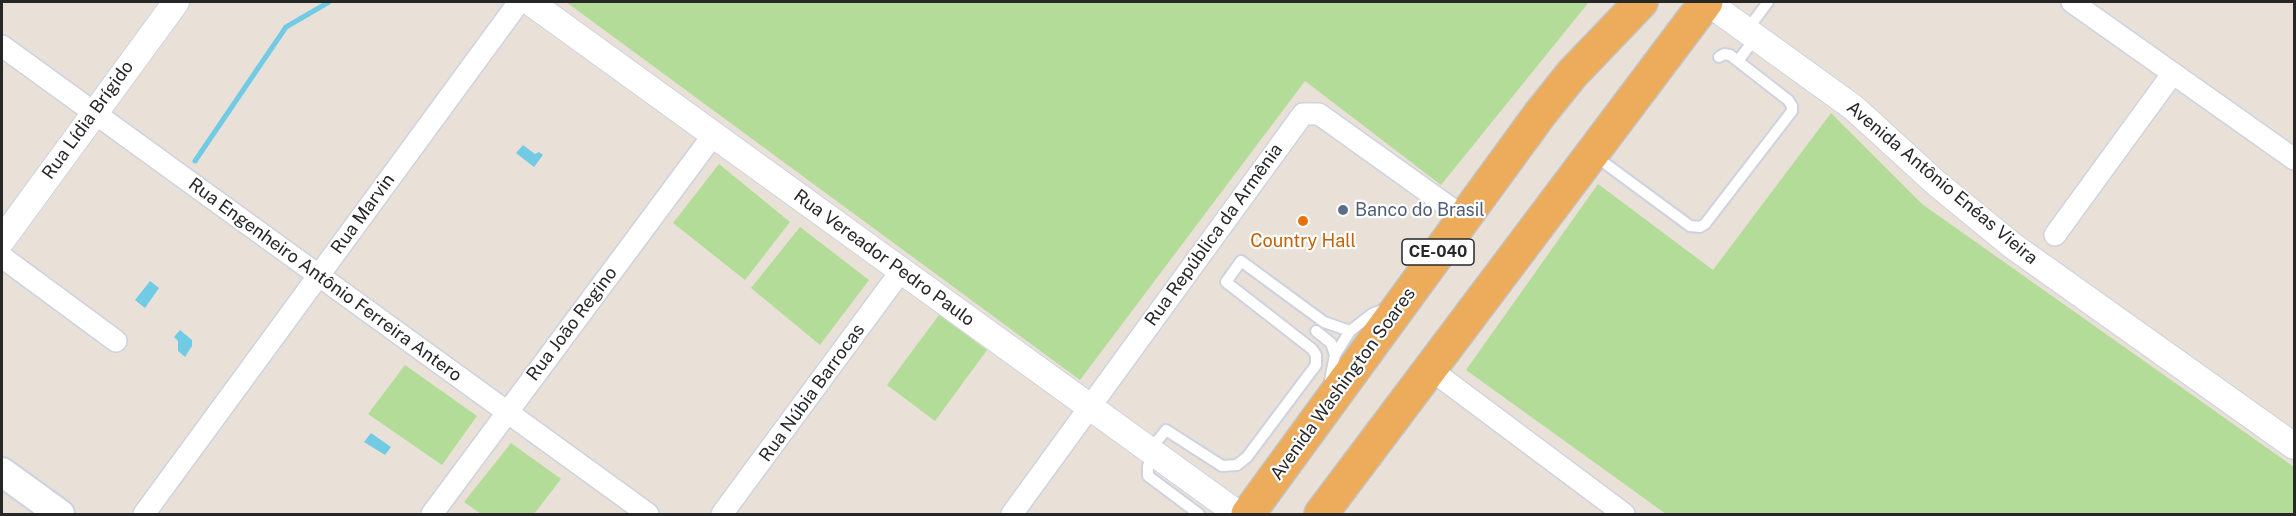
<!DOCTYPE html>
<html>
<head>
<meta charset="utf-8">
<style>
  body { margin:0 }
  #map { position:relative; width:2296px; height:516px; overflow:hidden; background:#e9e1d8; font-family:"Public Sans",sans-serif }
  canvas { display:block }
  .frame { position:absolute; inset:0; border:3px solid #272727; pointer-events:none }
</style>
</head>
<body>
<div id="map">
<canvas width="2296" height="516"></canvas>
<div class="frame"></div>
</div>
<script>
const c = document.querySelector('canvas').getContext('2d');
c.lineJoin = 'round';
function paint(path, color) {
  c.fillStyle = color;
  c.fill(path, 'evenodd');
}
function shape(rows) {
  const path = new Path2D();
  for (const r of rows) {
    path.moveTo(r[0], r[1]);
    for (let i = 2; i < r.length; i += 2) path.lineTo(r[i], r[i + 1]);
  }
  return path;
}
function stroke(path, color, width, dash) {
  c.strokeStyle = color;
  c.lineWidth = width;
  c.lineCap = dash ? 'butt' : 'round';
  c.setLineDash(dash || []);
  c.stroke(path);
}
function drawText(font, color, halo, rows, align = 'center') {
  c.font = font + ' "Public Sans",sans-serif';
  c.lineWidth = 4.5;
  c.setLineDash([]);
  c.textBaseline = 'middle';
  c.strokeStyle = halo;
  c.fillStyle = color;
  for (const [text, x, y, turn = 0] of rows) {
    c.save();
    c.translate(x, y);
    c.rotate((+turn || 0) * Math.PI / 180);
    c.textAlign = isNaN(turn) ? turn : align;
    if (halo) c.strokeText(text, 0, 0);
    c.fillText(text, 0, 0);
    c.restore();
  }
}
paint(shape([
  [566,2,1589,2,1441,185,1305,81,1080,380],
  [1831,113,1922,204,2294,467,2294,514,1666,514,1466,370,1598,184,1713,270],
  [719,164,790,222,745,280,673,223],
  [800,227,869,280,820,345,751,288],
  [939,315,987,350,935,421,887,385],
  [405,365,477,416,442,465,368,414],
  [511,443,561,479,534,514,481,514,464,502]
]), '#b2dc98');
paint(shape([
  [523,145,535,154,539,152,543,155,534,167,516,153],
  [150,281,159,288,145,308,135,300],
  [180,330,192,340,192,346,185,357,178,351,178,341,174,337],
  [371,433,391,447,385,455,364,442]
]), '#71cbe5');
stroke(shape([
  [195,161,286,27,329,2]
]), '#71cbe5', 5);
const service = shape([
  [1747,30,1768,2],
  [1738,61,1756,37],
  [1595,156,1690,226,1700,227,1705,224,1792,111,1792,106,1788,100,1730,55,1724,54,1719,57],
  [1316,331,1331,343,1335,355],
  [1329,386,1335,355,1350,331,1372,314,1388,308],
  [1150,450,1166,430,1222,466,1237,465,1247,457,1316,365,1316,355,1312,349,1226,282,1241,261,1324,322,1350,331],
  [1157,455,1148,466,1148,476,1199,514]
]);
const minor = shape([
  [2072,2,2294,159],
  [2,46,648,514],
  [2055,235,2173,73],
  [2,257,116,341],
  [1430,369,1624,514],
  [144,514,519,2],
  [432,514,714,134],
  [722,514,901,271],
  [1012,514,1303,114,1319,114,1463,217]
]);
const tertiary = shape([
  [530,2,1238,514],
  [1707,2,1854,108,1936,183,2013,246,2294,446],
  [2,240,176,2]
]);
const secondary = shape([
  [2,472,60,514]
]);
const trunk = shape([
  [1248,514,1540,114,1572,74,1641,2],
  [1321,514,1706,2]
]);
stroke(service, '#ced2df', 14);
stroke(minor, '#ced2df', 24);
stroke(tertiary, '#ced2df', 28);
stroke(secondary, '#ced2df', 32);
stroke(trunk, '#c3c3c3', 36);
stroke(service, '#fff', 10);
stroke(minor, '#fff', 21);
stroke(tertiary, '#fff', 26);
stroke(secondary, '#fff', 28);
stroke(trunk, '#ecac5c', 33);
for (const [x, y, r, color] of [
  [1343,210,6,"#5c6f8a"],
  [1303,221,6,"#e8710a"]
]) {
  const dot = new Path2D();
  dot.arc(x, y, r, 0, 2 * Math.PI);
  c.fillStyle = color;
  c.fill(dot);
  stroke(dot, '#fff', 2);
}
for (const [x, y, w] of [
  [1438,252,72]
]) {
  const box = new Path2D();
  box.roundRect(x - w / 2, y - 13, w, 26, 4.5);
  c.fillStyle = '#fff';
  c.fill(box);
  stroke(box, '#272727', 1.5);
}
drawText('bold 16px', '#272727', null, [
  ["CE-040",1438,252]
]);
drawText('18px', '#272727', '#fff', [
  ["Rua Lídia Brígido",88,120,-54],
  ["Avenida Antônio Enéas Vieira",1942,183,40],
  ["Rua Marvin",363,214,-54],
  ["Rua República da Armênia",1214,235,-54],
  ["Rua Vereador Pedro Paulo",884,258,36],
  ["Rua Engenheiro Antônio Ferreira Antero",325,280,36],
  ["Rua João Regino",572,324,-53],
  ["Avenida Washington Soares",1343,384,-54],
  ["Rua Núbia Barrocas",812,393,-54]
]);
drawText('18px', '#4e5e75', '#fff', [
  ["Banco do Brasil",1355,210]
], 'left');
drawText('18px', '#c56008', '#fff', [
  ["Country Hall",1303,241]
]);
</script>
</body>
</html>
